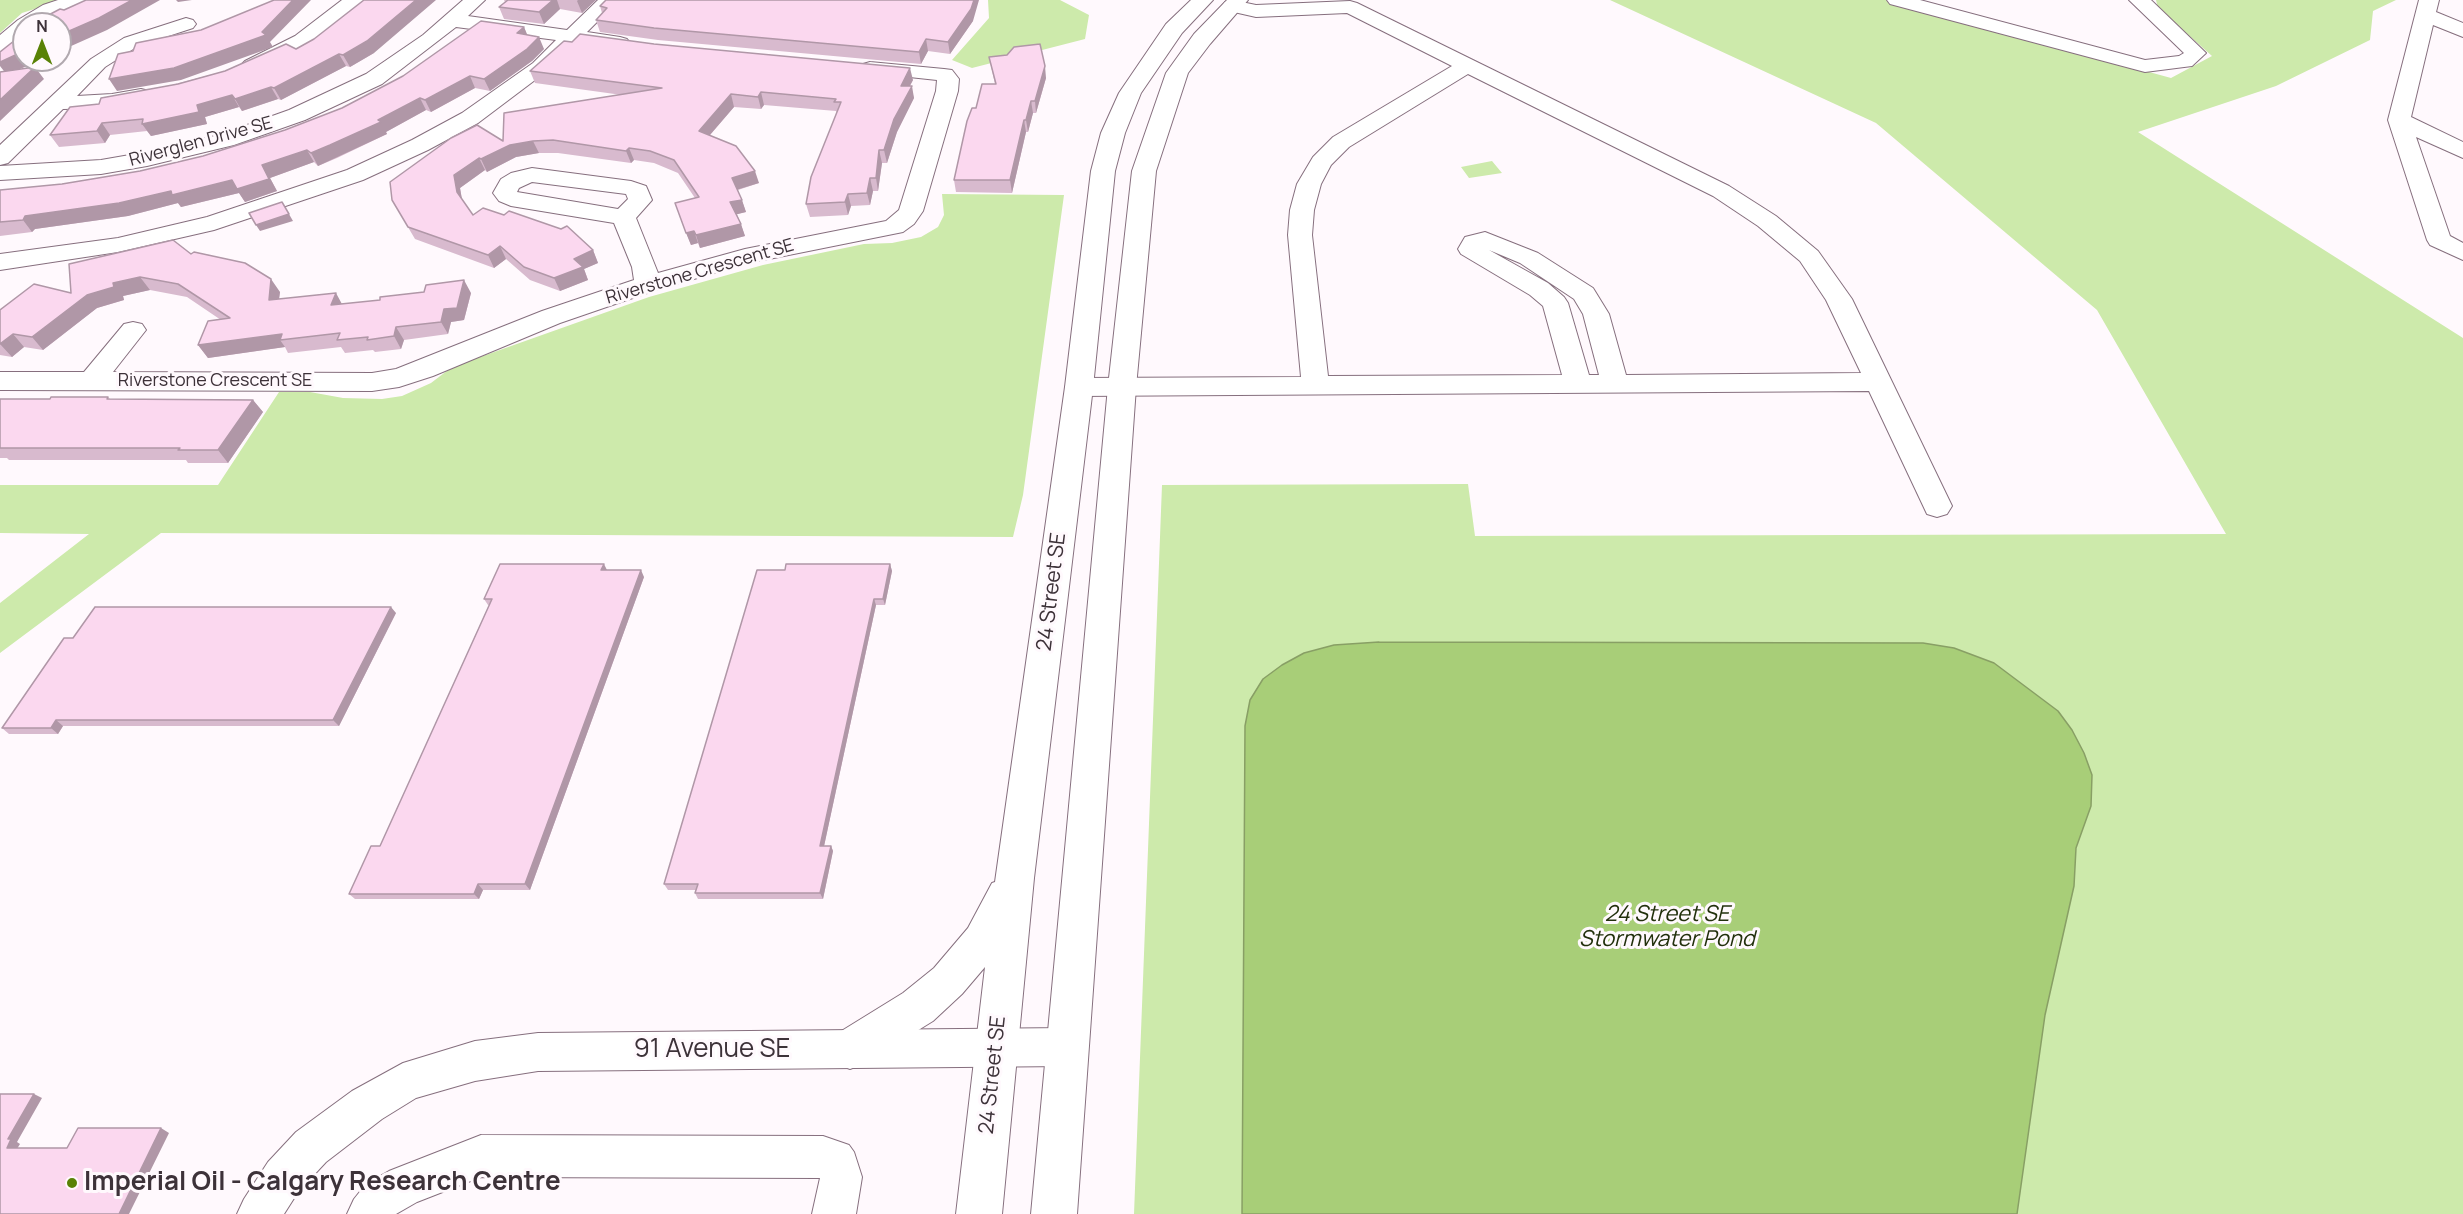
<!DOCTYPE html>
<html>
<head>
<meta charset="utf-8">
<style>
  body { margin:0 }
  #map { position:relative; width:2463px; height:1214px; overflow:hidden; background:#fff9fd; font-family:Manrope,sans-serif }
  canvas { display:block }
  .north { position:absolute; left:12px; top:12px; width:60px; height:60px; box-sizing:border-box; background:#fff9fd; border:2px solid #b1a9af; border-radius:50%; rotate:0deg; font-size:16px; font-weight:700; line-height:24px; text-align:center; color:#3d3239 }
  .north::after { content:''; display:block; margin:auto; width:21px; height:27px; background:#598206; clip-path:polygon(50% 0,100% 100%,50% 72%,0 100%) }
</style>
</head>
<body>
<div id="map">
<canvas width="2463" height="1214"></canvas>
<div class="north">N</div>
</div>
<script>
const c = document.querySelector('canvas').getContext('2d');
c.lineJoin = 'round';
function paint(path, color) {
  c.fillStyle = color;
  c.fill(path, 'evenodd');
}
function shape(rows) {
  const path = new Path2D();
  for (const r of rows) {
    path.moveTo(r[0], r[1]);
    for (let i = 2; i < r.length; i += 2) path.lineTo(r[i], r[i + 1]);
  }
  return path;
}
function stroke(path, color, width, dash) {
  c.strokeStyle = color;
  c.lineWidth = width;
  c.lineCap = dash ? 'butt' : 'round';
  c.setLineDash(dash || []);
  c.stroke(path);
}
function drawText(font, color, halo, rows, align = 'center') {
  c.font = font + ' Manrope,sans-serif';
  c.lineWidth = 6;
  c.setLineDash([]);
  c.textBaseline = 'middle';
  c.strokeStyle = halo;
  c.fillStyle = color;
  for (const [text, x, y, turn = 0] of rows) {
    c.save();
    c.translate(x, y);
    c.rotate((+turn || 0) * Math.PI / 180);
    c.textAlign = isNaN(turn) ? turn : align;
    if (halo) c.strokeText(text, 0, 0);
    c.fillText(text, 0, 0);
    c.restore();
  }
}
paint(shape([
  [0,0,63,0,22,13,0,33],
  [988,0,1060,0,1089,15,1085,39,972,68,952,60,989,18],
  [1610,0,1887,0,2171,78,2212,56,2158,8,2156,0,2396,0,2373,11,2370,40,2276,86,2138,132,2463,338,2463,1214,1134,1214,1162,485,1468,484,1475,536,2226,534,2097,310,1876,123],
  [1492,161,1502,173,1469,178,1461,167],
  [942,194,1064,195,1023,495,1013,537,161,533,0,653,0,603,89,534,0,533,0,485,218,485,279,392,310,392,343,398,382,399,402,396,431,383,452,367,649,297,763,265,864,244,892,243,921,237,938,227,944,215]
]), '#cdeaab');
const water = shape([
  [1379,642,1923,643,1954,648,1994,663,2058,711,2072,730,2084,753,2092,775,2091,806,2076,848,2074,886,2045,1015,2017,1214,1242,1214,1245,726,1250,700,1263,679,1282,665,1304,653,1334,645,1379,642]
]);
paint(water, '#a8ce78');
stroke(water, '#889f65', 1.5);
const minor = shape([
  [58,0,89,0,86,4,57,13,39,24,24,24,24,36,7,50,0,52,0,35,18,20,43,5,58,0],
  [342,0,365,0,309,44,259,69,252,71,245,69,241,65,245,61,295,36,342,0],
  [463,0,485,0,468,16,567,30,598,0,619,0,587,32,620,37,627,39,630,43,627,47,620,49,576,43,547,71,478,123,428,150,363,180,214,230,118,252,0,270,0,254,118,238,207,217,347,170,412,140,462,113,533,63,556,40,456,27,382,84,305,120,234,145,147,166,101,174,0,180,0,166,101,160,147,152,219,135,289,110,366,74,423,35,463,0],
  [1232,0,1256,5,1350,1,1357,3,1729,186,1776,216,1818,251,1852,299,1952,506,1947,514,1937,517,1927,514,1869,391,1079,396,1069,393,1065,387,1069,381,1079,378,1301,377,1288,235,1290,210,1297,184,1313,157,1333,137,1452,66,1347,13,1256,17,1225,10,1222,6,1225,2,1232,0],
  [1468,74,1713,196,1758,226,1800,261,1826,300,1861,373,1626,375,1609,314,1593,288,1538,253,1485,232,1465,237,1458,249,1461,254,1530,295,1543,306,1562,375,1328,376,1312,235,1314,210,1321,184,1331,165,1349,147,1468,74],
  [1489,250,1520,263,1574,299,1583,314,1599,375,1589,375,1568,303,1564,297,1548,283,1489,250],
  [1887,0,1920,0,2145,60,2179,56,2184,53,2129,0,2151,0,2206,53,2192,66,2145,72,1890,4,1887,0],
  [2419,0,2439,0,2436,12,2463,23,2463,37,2433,25,2411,117,2463,142,2463,158,2416,137,2450,236,2463,243,2463,260,2430,245,2427,240,2388,120,2419,0],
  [186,18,193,20,196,24,193,28,138,46,105,67,77,96,112,94,141,89,149,91,152,96,149,101,112,108,63,109,8,163,0,165,0,145,91,59,124,38,186,18],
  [870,62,944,69,952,70,959,79,958,91,923,211,914,224,903,232,749,263,656,290,560,323,433,376,399,387,372,391,0,390,0,372,84,372,124,324,133,322,142,324,146,330,113,372,372,373,396,369,542,311,634,280,632,267,614,223,511,206,499,201,493,193,501,179,511,173,532,168,631,181,646,186,652,200,636,218,658,273,745,249,886,221,899,210,936,91,937,80,863,72,859,68,863,64,870,62],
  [532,182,626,194,628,199,618,209,517,192,519,188,532,182],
  [1067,1028,1081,1033,1087,1047,1081,1061,1067,1066,538,1071,475,1081,416,1098,382,1119,326,1162,298,1192,284,1214,237,1214,244,1199,268,1162,296,1132,352,1091,403,1063,475,1041,538,1033,1067,1028],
  [481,1135,823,1136,849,1145,854,1152,862,1177,856,1214,812,1214,820,1178,481,1177,417,1202,396,1214,347,1214,354,1199,366,1184,389,1171,481,1135]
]);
const major = shape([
  [1191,0,1213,0,1182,33,1141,93,1125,133,1115,171,1093,387,1034,878,1002,1214,956,1214,985,967,962,994,933,1021,865,1063,850,1069,835,1063,829,1049,835,1035,903,993,934,968,968,928,992,883,995,882,1065,387,1091,171,1101,133,1119,93,1166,24,1191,0],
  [1227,0,1248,0,1210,44,1188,73,1156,171,1136,387,1077,1214,1031,1214,1108,387,1132,171,1166,73,1194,34,1227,0]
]);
stroke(minor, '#866f7e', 2);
stroke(major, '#866f7e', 2);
paint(minor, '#fff');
paint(major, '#fff');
paint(shape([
  [504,0,596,0,582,13,560,9,544,24,504,19,499,7,505,2],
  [600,6,973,21,950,54,928,51,921,64,658,40,600,32,596,20,602,13],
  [524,27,527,35,544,49,532,61,490,91,475,88,431,112,426,110,386,132,387,134,337,158,318,166,314,162,270,178,277,191,245,202,239,193,181,207,178,203,128,216,35,229,32,232,0,236,0,190,62,184,140,171,203,156,285,130,342,108],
  [296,49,374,53,350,67,346,66,281,100,278,99,242,111,239,107,205,117,207,124,151,136,147,131,110,135,105,143,59,147,50,135,99,104,225,71],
  [989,57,1046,78,1036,113,1033,113,1028,132,1026,132,1012,193,956,192,954,180,976,108,995,84],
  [530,71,913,80,910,86,914,98,897,132,887,163,882,163,878,191,873,191,870,205,851,206,848,215,810,217,806,204,837,113,836,111,764,105,761,109,734,107,710,135,759,183,738,190,746,212,737,214,745,236,700,248,698,243,691,245,675,203,695,198,678,173,654,163,634,160,631,163,558,153,539,153,516,157,487,172,485,170,460,188,462,200,473,215,593,250,598,263,584,269,588,280,560,291,530,280,506,259,494,268,415,239,392,200,503,141,622,95,535,83],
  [191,254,280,292,279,299,342,304,471,293,464,320,451,322,448,334,404,340,401,349,375,352,373,350,345,353,341,347,288,353,285,347,208,358,198,345,221,320,187,297,150,290,123,296,124,300,97,308,43,350,24,347,12,357,0,355,0,310,71,293],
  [108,397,110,399,253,400,263,412,228,463,188,463,186,460,9,460,7,458,0,458,0,399,50,399],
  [890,564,892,571,885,605,876,605,824,846,831,846,833,851,823,899,698,899,695,893,696,890,668,890,664,884,785,570],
  [607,570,644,577,530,890,483,890,479,899,355,899,349,894,380,846,489,605,488,605,484,599],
  [396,613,339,726,63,726,58,734,9,734,2,728,73,638]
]), '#d8bace');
paint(shape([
  [132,0,160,0,107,30,60,51,60,35],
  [176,0,192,0,178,2],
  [293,0,311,0,270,42,273,47,181,80,117,91,109,79,262,32],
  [416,0,436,0,374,53,350,67,343,55],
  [553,0,557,0,560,9,544,24,539,12],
  [578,0,596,0,582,13,577,1],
  [974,0,979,0,973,21,950,54,948,42],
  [524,27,529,39,517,33],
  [539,37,544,49,532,61,490,91,484,79],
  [926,39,928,51,921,64,919,52],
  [24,51,24,60,40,60,7,75,0,66,0,62],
  [339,54,346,66,281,100,274,88],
  [1045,66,1046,78,1036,113,1035,101],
  [35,67,44,79,0,121,0,100],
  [910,68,913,80,903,98,901,86],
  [470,76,475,88,431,112,425,100],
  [912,86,914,98,897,132,887,163,884,150,894,119],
  [271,87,278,99,242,111,235,99],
  [761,92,764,105,761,109,758,97],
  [731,94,734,107,703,143,699,131],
  [232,95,239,107,205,117,207,124,151,136,142,124,197,105],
  [420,98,426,110,386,132,387,134,318,166,311,153,378,120],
  [1031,101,1033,113,1028,132,1026,120],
  [1024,120,1026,132,1012,193,1010,180],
  [102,123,110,135,105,143,97,131],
  [533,141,539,153,516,157,487,172,481,159,510,145],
  [629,148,634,160,631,163,626,151],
  [307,150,314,162,270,178,277,191,245,202,239,193,181,207,178,203,128,216,35,229,32,232,23,220,25,216,262,165],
  [879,150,882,163,878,191,876,178],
  [479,158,485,170,460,188,463,205,457,192,454,175],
  [755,171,759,183,736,190,732,178],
  [870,178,873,191,870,205,867,193],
  [848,194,851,206,848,215,845,202],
  [742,200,746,212,734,215,730,202],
  [282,202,293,221,260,231,256,225],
  [741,224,745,236,700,248,696,235],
  [694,231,698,243,691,245,686,233],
  [500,246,506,259,494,268,488,255],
  [593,250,598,263,584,269,588,280,560,291,554,278,574,259],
  [140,277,150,290,123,296,124,300,97,308,43,350,32,337,87,295,113,283],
  [271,279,280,292,277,313,269,300],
  [464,280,471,293,464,320,451,322,448,334,441,322,444,309],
  [336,293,343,306,331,305],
  [396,327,404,340,401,349,394,336],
  [13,334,24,347,12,357,0,344],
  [282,334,280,340,285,347,208,358,198,345],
  [253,400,263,412,228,463,218,450],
  [604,564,607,570,601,570],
  [890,564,892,571,885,605,883,599],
  [641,570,644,577,530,890,525,884],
  [874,599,876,605,823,851,820,846],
  [391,607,396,613,339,726,333,720],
  [56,720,63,726,58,734,51,728],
  [831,846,833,851,823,899,820,893],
  [478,884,483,890,479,899,474,894],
  [34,1094,42,1098,17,1142,20,1144,15,1152,7,1148,8,1139],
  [161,1128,169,1133,129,1214,119,1214]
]), '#b097a7');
const building = shape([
  [86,0,132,0,99,18,60,35,60,24,35,24,41,19,60,9,64,10,86,0],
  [274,0,293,0,262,32,266,35,174,68,109,79,118,54,133,51,136,43,201,30,274,0],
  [364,0,416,0,367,41,343,55,339,54,274,88,271,87,235,99,232,95,197,105,199,112,142,124,143,119,102,123,97,131,50,135,70,107,99,104,101,98,178,84,225,71,286,44,296,49,314,39,364,0],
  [508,0,553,0,539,12,499,7,508,0],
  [606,0,974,0,971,9,948,42,926,39,919,52,654,28,596,20,607,8,600,6,606,0],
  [481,21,524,27,517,33,539,37,527,49,484,79,470,76,425,100,420,98,378,120,381,122,330,145,311,153,307,150,262,165,269,179,237,189,232,180,172,195,171,191,119,203,25,216,23,220,0,222,0,190,62,184,140,171,203,156,285,130,342,108,403,76,481,21],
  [24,33,24,51,0,62,0,52,24,33],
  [580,34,654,44,910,68,901,86,912,86,894,119,884,150,879,150,876,178,870,178,867,193,848,194,845,202,806,204,811,177,841,102,834,102,836,99,761,92,758,97,731,94,699,131,736,146,755,171,732,178,742,200,730,202,741,224,696,235,694,231,686,233,675,203,699,197,674,160,650,151,629,148,626,151,553,140,533,141,510,145,481,159,479,158,454,175,457,192,473,215,483,208,504,215,509,211,561,229,567,226,593,250,574,259,583,267,554,278,524,267,500,246,488,255,408,227,392,200,390,182,451,138,477,125,503,141,504,113,662,88,530,71,564,41,572,42,580,34],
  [1040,44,1045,66,1035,101,1031,101,1026,120,1024,120,1010,180,954,180,967,121,972,108,976,108,982,84,996,84,989,57,1007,55,1014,47,1040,44],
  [35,67,0,100,0,72,35,67],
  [282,202,289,214,256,225,249,213,282,202],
  [173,240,191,254,194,252,245,263,271,279,269,300,336,293,331,305,380,300,380,297,424,292,426,285,464,280,457,308,444,309,441,322,396,327,394,336,367,340,368,337,337,340,340,333,280,340,282,334,198,345,208,321,230,318,178,284,140,277,113,283,114,287,87,295,32,337,13,334,0,344,0,310,34,284,71,293,69,264,173,240],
  [51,397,108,397,107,399,253,400,218,450,178,450,180,448,0,448,0,399,50,399,51,397],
  [500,564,604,564,601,570,641,570,525,884,478,884,474,894,349,894,371,846,380,846,492,599,484,599,500,564],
  [786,564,890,564,883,599,874,599,820,846,831,846,820,893,695,893,698,884,664,884,757,570,785,570,786,564],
  [95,607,391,607,333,720,56,720,51,728,2,728,64,638,73,638,95,607],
  [0,1094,34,1094,8,1139,11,1139,7,1148,67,1148,78,1128,161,1128,119,1214,0,1214,0,1094]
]);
paint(building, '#fbd8ef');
stroke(building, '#b097a7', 1.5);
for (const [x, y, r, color] of [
  [72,1183,6,"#598206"]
]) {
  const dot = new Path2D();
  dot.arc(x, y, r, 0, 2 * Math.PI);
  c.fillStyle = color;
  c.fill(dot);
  stroke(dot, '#fff9fd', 2);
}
drawText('18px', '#3d3239', '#fff9fd', [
  ["Riverglen Drive SE",201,142,-15],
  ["Riverstone Crescent SE",700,272,-16],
  ["Riverstone Crescent SE",215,381]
]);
drawText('21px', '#3d3239', '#fff9fd', [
  ["24 Street SE",1052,592,-83],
  ["24 Street SE",993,1075,-84]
]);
drawText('italic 22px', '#22300c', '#fff9fd', [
  ["24 Street SE",1667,915],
  ["Stormwater Pond",1667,940]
]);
drawText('26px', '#3d3239', '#fff9fd', [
  ["91 Avenue SE",712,1050]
]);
drawText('bold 26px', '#3d3239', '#fff9fd', [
  ["Imperial Oil - Calgary Research Centre",84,1183]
], 'left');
</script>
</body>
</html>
